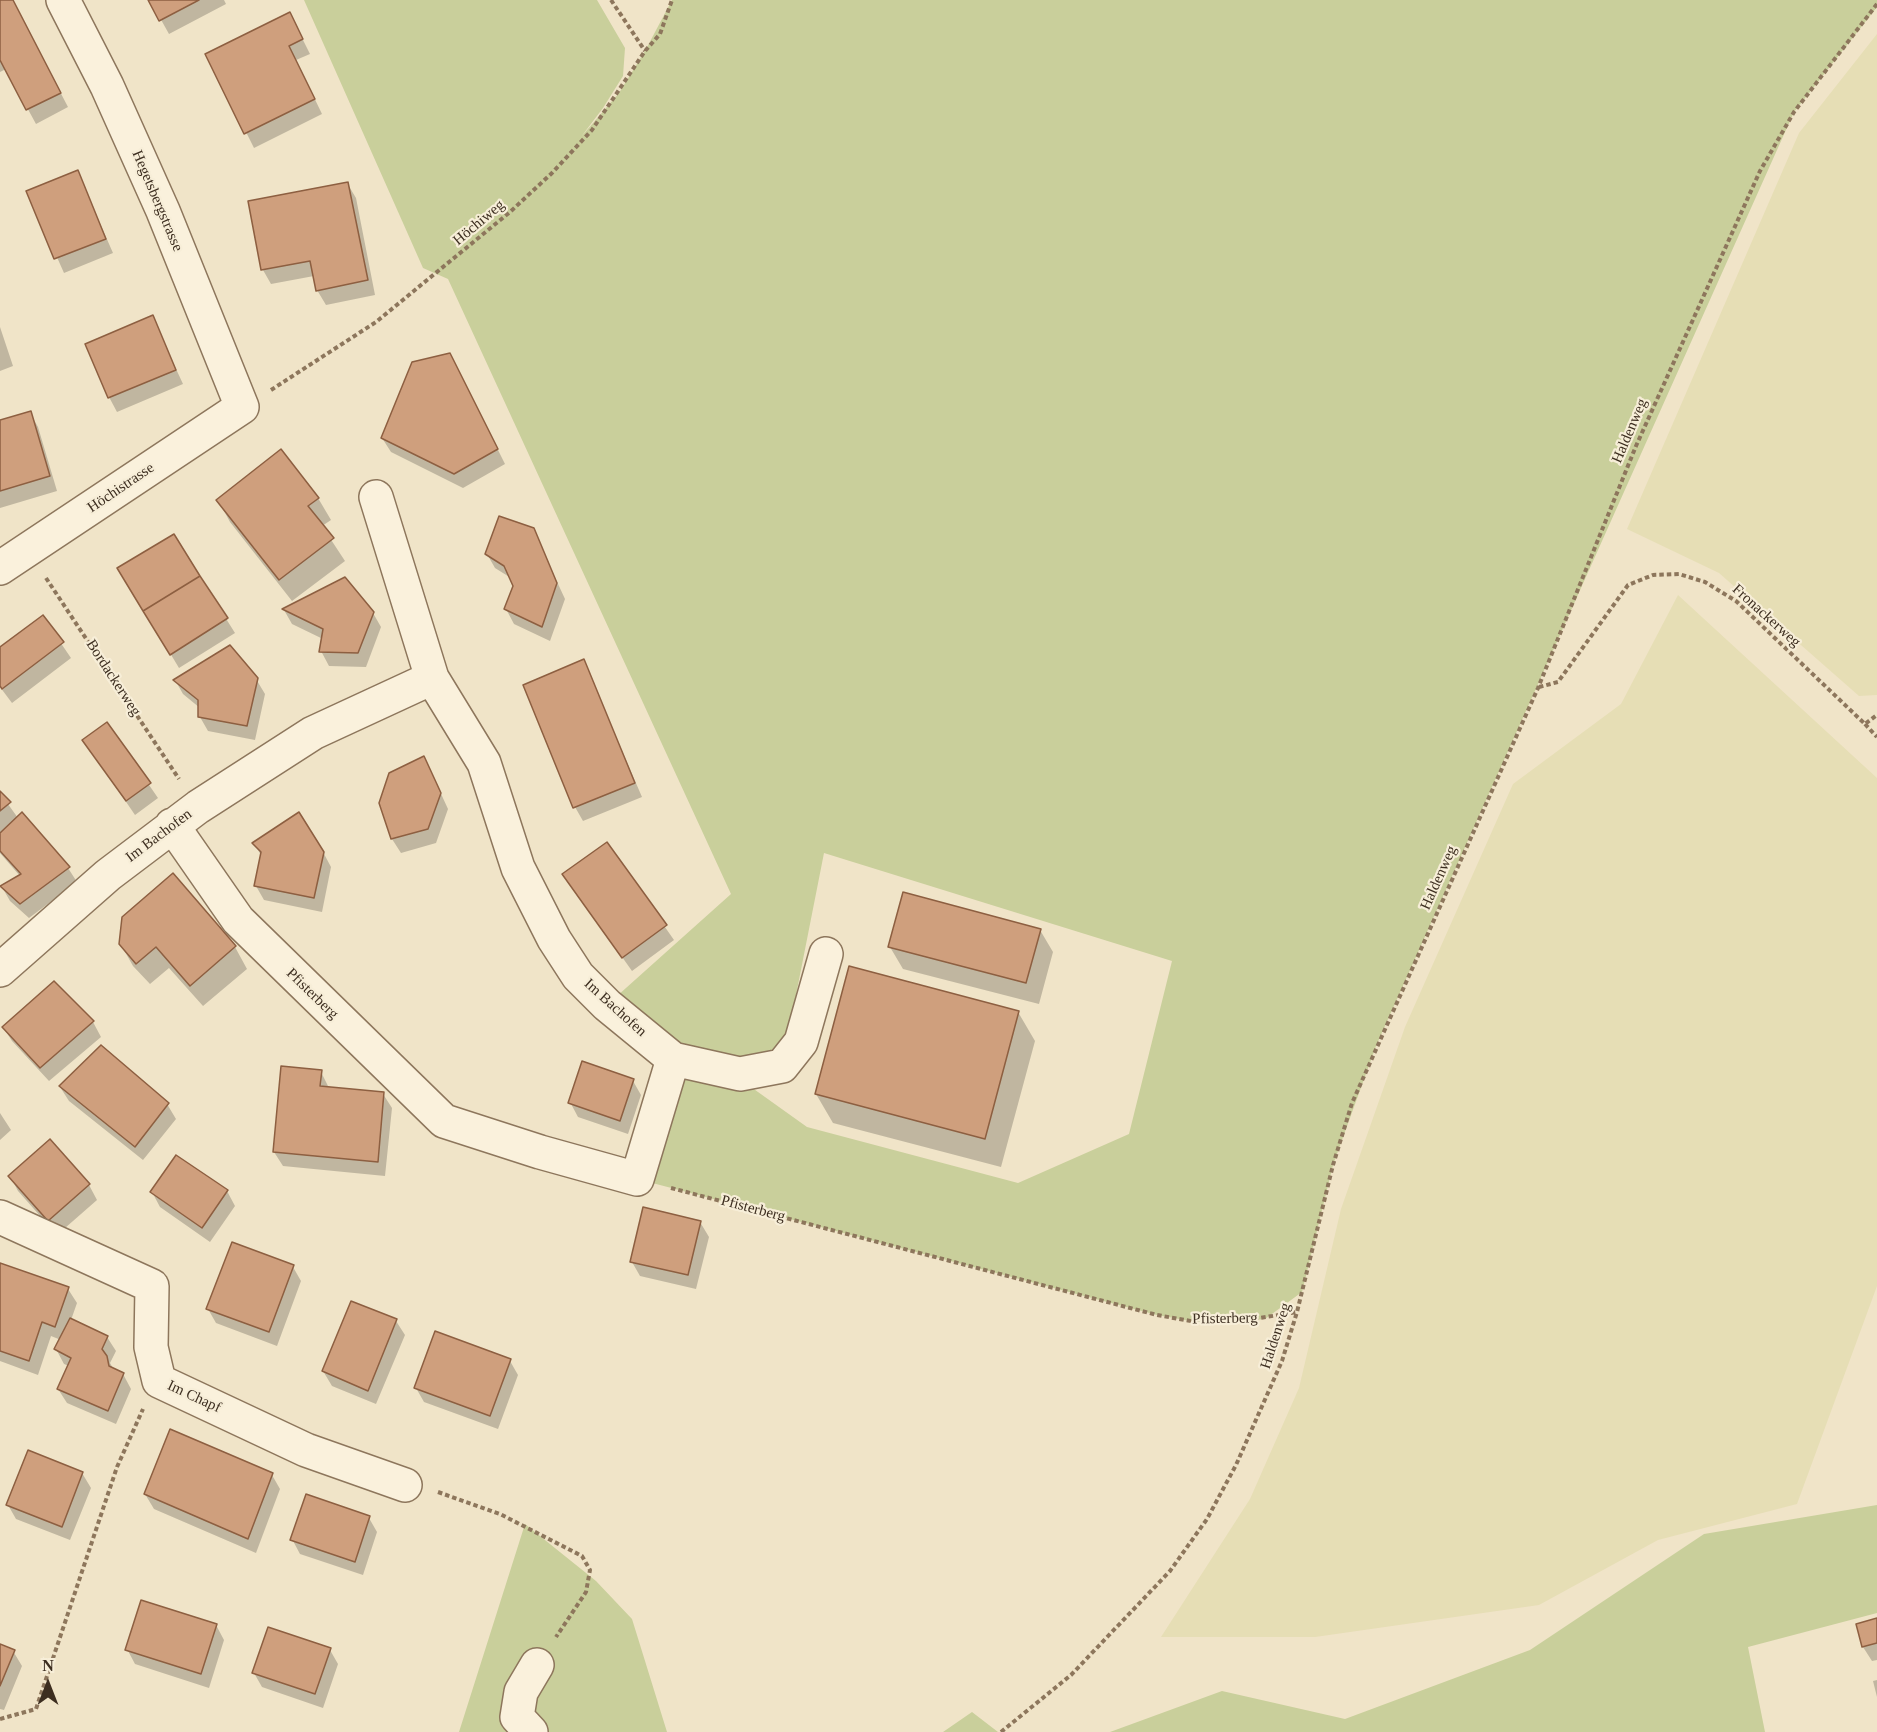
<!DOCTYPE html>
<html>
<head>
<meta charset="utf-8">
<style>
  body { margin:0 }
  #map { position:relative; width:1877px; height:1732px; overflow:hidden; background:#f0e4c8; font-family:"Times New Roman",serif }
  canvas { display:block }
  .north { position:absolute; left:18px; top:1654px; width:60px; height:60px; -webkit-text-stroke:4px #f7eed8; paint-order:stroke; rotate:0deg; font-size:16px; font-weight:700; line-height:24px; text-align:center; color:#3d2e20 }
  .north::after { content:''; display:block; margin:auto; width:21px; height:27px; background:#3d2e20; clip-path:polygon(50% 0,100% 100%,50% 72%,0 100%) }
</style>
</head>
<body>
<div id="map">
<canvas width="1877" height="1732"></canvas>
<div class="north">N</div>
</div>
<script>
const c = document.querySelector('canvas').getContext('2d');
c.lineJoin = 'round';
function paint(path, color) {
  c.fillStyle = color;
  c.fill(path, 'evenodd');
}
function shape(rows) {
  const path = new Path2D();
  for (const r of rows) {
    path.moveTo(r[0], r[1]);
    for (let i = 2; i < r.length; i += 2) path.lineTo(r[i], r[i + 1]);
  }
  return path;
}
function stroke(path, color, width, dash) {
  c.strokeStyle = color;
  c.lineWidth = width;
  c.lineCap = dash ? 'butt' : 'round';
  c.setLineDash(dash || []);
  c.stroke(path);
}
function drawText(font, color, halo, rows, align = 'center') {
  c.font = font + ' "Times New Roman",serif';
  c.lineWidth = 4.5;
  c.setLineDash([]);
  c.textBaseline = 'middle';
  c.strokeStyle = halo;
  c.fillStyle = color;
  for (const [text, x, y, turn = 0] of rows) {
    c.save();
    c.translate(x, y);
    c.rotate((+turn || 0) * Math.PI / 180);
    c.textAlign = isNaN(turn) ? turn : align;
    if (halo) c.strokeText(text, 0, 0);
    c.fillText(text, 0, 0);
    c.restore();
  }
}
paint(shape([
  [1877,34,1877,695,1859,696,1719,573,1627,529,1799,133],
  [1678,595,1877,778,1877,1286,1797,1504,1658,1540,1539,1605,1315,1637,1161,1637,1250,1499,1299,1388,1341,1209,1405,1027,1513,784,1621,704]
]), '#e6deb5');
paint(shape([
  [304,0,597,0,625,48,623,76,603,108,581,137,619,93,645,51,672,0,1877,0,1877,7,1794,112,1376,1046,1333,1165,1302,1292,1265,1319,1235,1322,1196,1322,1157,1315,637,1179,673,1059,607,1005,731,894,448,279,423,268],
  [824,853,1172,961,1129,1134,1018,1183,807,1127,744,1082,782,1066],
  [1877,1505,1877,1613,1748,1647,1765,1732,1110,1732,1222,1691,1345,1719,1530,1650,1704,1534],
  [525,1524,596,1581,632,1619,667,1732,459,1732],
  [972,1712,998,1732,943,1732]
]), '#c9cf9b');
paint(shape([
  [0,0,12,0,68,107,36,124,6,69,0,72],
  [150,0,224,0,226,4,169,34],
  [290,14,310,54,296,60,322,114,254,148,207,54],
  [77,171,113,253,64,273,28,192],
  [347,183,356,198,375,295,326,305,317,290,314,276,271,284,263,270,250,203],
  [152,317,183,384,117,412,109,397],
  [0,327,13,366,0,371],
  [450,354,505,464,463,488,391,452,382,438],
  [30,413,38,427,57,491,0,508,0,422],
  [318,498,331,520,322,526,345,561,292,601,230,522,218,500],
  [533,530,565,599,550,641,514,624,506,609,514,586,511,578,495,568,487,554],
  [174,536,235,633,179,668,128,583],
  [284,610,373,613,381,627,366,667,329,666,321,651,323,639,292,624],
  [43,617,71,658,12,703,0,687,0,649],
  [583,661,642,797,583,821,575,807],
  [256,679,265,694,255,740,208,731,200,717,200,708,183,694,175,680],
  [107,724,158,798,135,815,84,740],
  [431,772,448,809,436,843,401,853,392,839,380,803],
  [0,793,18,818,68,868,77,882,29,918,10,901,2,887,20,876,0,853],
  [254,843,323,852,331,867,322,912,264,900,256,886,262,857],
  [607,844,674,940,632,971,564,875],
  [1040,930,1053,952,1039,1004,903,969,890,947],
  [120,943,235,947,247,969,203,1006,169,968,150,984,133,966],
  [54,983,93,1022,101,1037,49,1081,12,1041,3,1027],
  [1018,1012,1035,1041,1001,1167,833,1123,816,1094],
  [321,1072,329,1088,383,1094,392,1108,385,1176,283,1166,274,1152],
  [633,1081,641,1095,628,1134,578,1117,570,1102],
  [60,1087,167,1104,176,1119,143,1160,69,1101],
  [0,1113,11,1130,0,1140],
  [10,1176,89,1185,97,1200,57,1235,18,1191],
  [227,1191,235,1206,210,1242,160,1207,152,1192],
  [700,1222,709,1237,696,1289,640,1276,632,1262],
  [0,1265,68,1289,77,1303,71,1320,107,1337,116,1351,110,1363,114,1370,123,1374,131,1389,116,1424,67,1403,58,1389,69,1366,64,1364,56,1349,61,1340,51,1336,38,1375,0,1361],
  [293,1267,301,1281,277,1346,216,1323,208,1309],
  [396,1321,405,1335,376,1404,332,1386,323,1371],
  [510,1361,518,1375,498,1429,424,1402,416,1388],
  [82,1473,91,1488,70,1540,16,1519,8,1505],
  [272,1475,280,1489,256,1553,154,1509,145,1494],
  [369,1518,377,1532,363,1575,300,1554,292,1539],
  [1877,1620,1877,1660,1872,1661,1863,1647,1858,1625],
  [216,1625,224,1640,209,1688,135,1664,127,1649],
  [0,1646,13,1651,22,1666,4,1710,0,1709],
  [330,1650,338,1664,323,1708,262,1687,254,1673],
  [1877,1680,1877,1697,1873,1681]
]), '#0003');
const building = shape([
  [0,0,13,0,61,93,26,110,0,60,0,0],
  [148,0,199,0,159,21,148,0],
  [290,12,303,39,289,46,315,99,244,134,205,54,290,12],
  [78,170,106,239,54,259,26,191,78,170],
  [348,182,368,280,316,291,310,261,261,270,248,201,348,182],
  [153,315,176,370,108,398,85,344,153,315],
  [450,353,498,449,454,474,381,438,412,362,450,353],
  [31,411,50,476,0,491,0,420,31,411],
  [281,449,319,498,308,506,334,538,279,580,216,500,281,449],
  [499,516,534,528,557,583,542,627,504,609,513,586,504,566,485,554,499,516],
  [174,534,200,576,143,611,117,568,174,534],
  [200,576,228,618,170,655,143,611,200,576],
  [345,577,374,612,358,653,319,652,323,629,282,609,345,577],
  [43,615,64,642,2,689,0,686,0,647,43,615],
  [230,645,258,678,247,726,198,717,198,700,173,680,230,645],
  [584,659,635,783,573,808,523,685,584,659],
  [107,722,151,783,126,801,82,740,107,722],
  [424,756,441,793,428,829,391,839,379,803,389,773,424,756],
  [0,791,11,802,0,811,0,791],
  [22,812,70,867,20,904,0,886,21,874,0,851,0,833,22,812],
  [299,812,324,852,314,898,254,886,261,852,252,843,299,812],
  [607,842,667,925,622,958,562,874,607,842],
  [173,873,236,946,190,986,156,947,136,964,119,944,122,917,173,873],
  [903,892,1041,929,1026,983,888,947,903,892],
  [849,966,1019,1011,985,1139,815,1094,849,966],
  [54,981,94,1021,40,1068,2,1027,54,981],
  [101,1045,169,1103,135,1147,59,1086,101,1045],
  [582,1061,634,1079,620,1121,568,1103,582,1061],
  [281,1066,322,1070,320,1086,384,1092,378,1162,273,1152,281,1066],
  [50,1139,90,1184,48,1221,8,1176,50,1139],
  [176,1155,228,1190,202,1228,150,1192,176,1155],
  [643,1207,701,1221,688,1275,630,1262,643,1207],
  [232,1242,294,1265,269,1332,206,1309,232,1242],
  [0,1263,69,1287,55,1327,42,1322,29,1361,0,1351,0,1263],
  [351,1301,397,1319,368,1391,322,1371,351,1301],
  [70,1318,108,1336,102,1349,107,1356,109,1366,124,1373,108,1411,57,1389,71,1358,54,1349,70,1318],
  [435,1331,511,1359,490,1416,414,1388,435,1331],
  [170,1429,273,1473,248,1539,144,1494,170,1429],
  [28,1450,83,1472,62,1527,6,1505,28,1450],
  [306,1494,370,1516,355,1562,290,1540,306,1494],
  [141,1600,217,1624,201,1674,125,1650,141,1600],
  [1877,1618,1877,1643,1862,1647,1856,1624,1877,1618],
  [268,1627,331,1648,315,1694,252,1673,268,1627],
  [0,1644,15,1650,0,1686,0,1644]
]);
paint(building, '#cf9f7d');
stroke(building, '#8d5f41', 1.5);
const minor = shape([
  [376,497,432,678,484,763,518,868,554,939,578,976,607,1005,673,1059,740,1074,782,1066,801,1042,826,954],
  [0,568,242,407,163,211,107,86,63,0],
  [172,825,238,920,444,1121,540,1152,637,1179,673,1059],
  [0,970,108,875,198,807,313,733,432,678],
  [0,1217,152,1286,151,1347,159,1381,306,1450,405,1485],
  [531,1732,517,1717,521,1692,537,1665]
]);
stroke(minor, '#8d765c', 36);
stroke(shape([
  [611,0,645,51],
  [271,390,376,322,510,212,552,173,592,130,645,51,660,34,672,0],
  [46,578,179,779],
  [1539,687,1558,682,1628,585,1653,575,1679,574,1705,582,1736,601,1865,724,1877,715],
  [1865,724,1877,737],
  [671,1188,1157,1315,1196,1322,1235,1322,1297,1312],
  [438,1492,500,1514,582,1556,590,1570,586,1592,556,1637],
  [0,1719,36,1709,117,1467,143,1409],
  [1001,1732,1071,1675,1170,1571,1207,1519,1236,1465,1282,1361,1297,1312,1333,1165,1352,1103,1538,688,1636,446,1760,171,1794,112,1877,4]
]), '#8d765c', 4, [4.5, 3]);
stroke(minor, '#faf1dc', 33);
drawText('15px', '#3d2e20', '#f7eed8', [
  ["Hegetsbergstrasse",157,201,67],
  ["Höchiweg",479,223,-40],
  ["Haldenweg",1630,431,-67],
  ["Höchistrasse",121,488,-34],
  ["Fronackerweg",1766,616,42],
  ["Bordackerweg",113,678,57],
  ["Im Bachofen",159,836,-37],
  ["Haldenweg",1439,878,-66],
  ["Pfisterberg",312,994,44],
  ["Im Bachofen",615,1008,42],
  ["Pfisterberg",753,1209,15],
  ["Pfisterberg",1225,1319,-1],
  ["Haldenweg",1276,1336,-72],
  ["Im Chapf",194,1397,25]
]);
</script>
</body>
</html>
